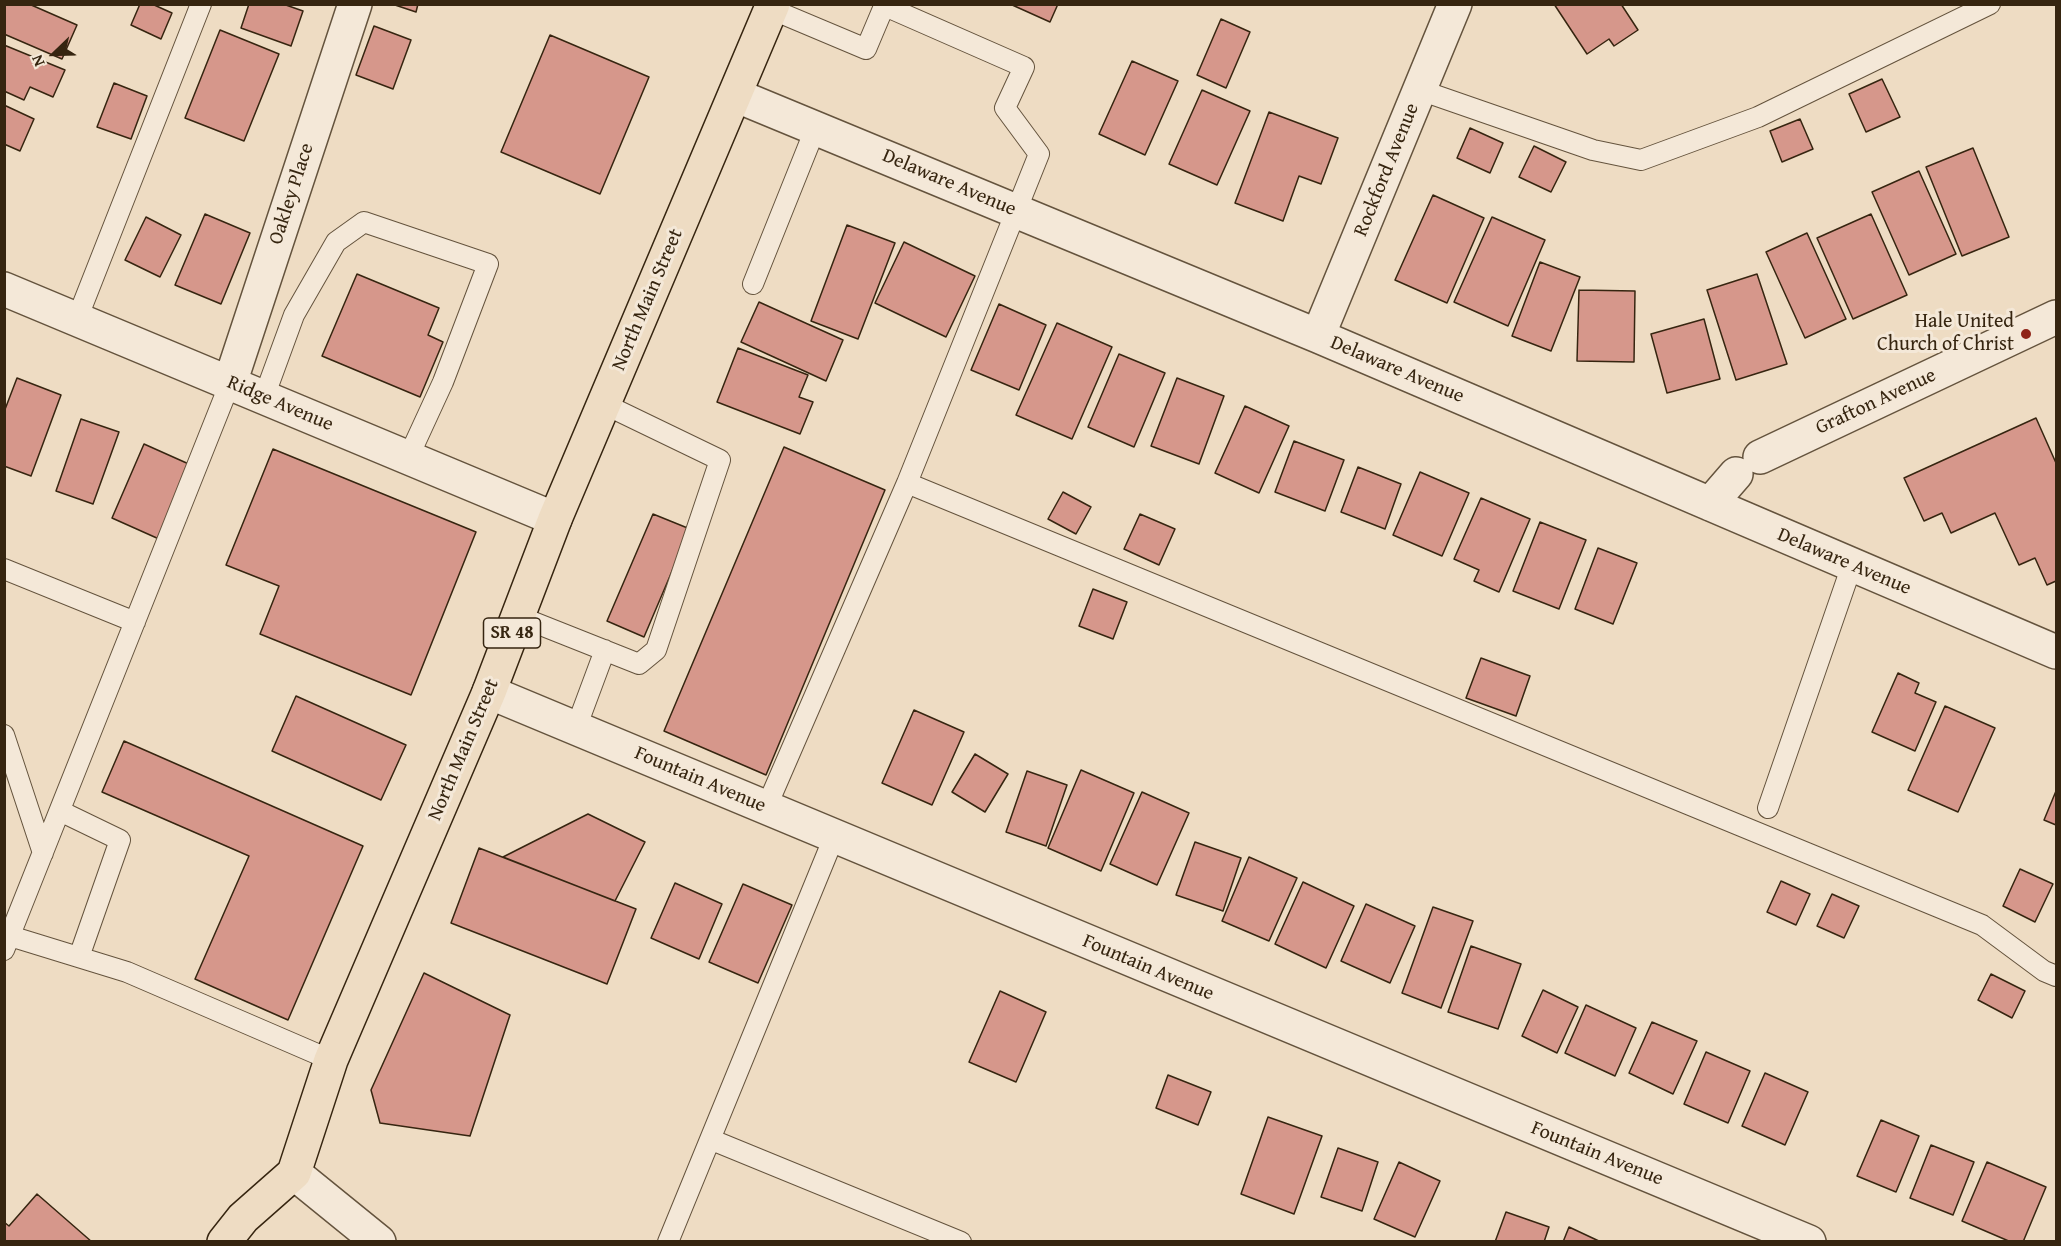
<!DOCTYPE html>
<html>
<head>
<meta charset="utf-8">
<style>
  body { margin:0 }
  #map { position:relative; width:2061px; height:1246px; overflow:hidden; background:#eedcc3; font-family:"Gentium Book Plus",serif }
  canvas { display:block }
  .frame { position:absolute; inset:0; border:6px solid #362510; pointer-events:none }
  .north { position:absolute; left:24px; top:24px; width:60px; height:60px; -webkit-text-stroke:4px #f4e8d8; paint-order:stroke; rotate:247deg; font-size:16px; font-weight:700; line-height:24px; text-align:center; color:#362510 }
  .north::after { content:''; display:block; margin:auto; width:21px; height:27px; background:#362510; clip-path:polygon(50% 0,100% 100%,50% 72%,0 100%) }
</style>
</head>
<body>
<div id="map">
<canvas width="2061" height="1246"></canvas>
<div class="frame"></div>
<div class="north">N</div>
</div>
<script>
const c = document.querySelector('canvas').getContext('2d');
c.lineJoin = 'round';
function paint(path, color) {
  c.fillStyle = color;
  c.fill(path, 'evenodd');
}
function shape(rows) {
  const path = new Path2D();
  for (const r of rows) {
    path.moveTo(r[0], r[1]);
    for (let i = 2; i < r.length; i += 2) path.lineTo(r[i], r[i + 1]);
  }
  return path;
}
function stroke(path, color, width, dash) {
  c.strokeStyle = color;
  c.lineWidth = width;
  c.lineCap = dash ? 'butt' : 'round';
  c.setLineDash(dash || []);
  c.stroke(path);
}
function drawText(font, color, halo, rows, align = 'center') {
  c.font = font + ' "Gentium Book Plus",serif';
  c.lineWidth = 6;
  c.setLineDash([]);
  c.textBaseline = 'middle';
  c.strokeStyle = halo;
  c.fillStyle = color;
  for (const [text, x, y, turn = 0] of rows) {
    c.save();
    c.translate(x, y);
    c.rotate((+turn || 0) * Math.PI / 180);
    c.textAlign = isNaN(turn) ? turn : align;
    if (halo) c.strokeText(text, 0, 0);
    c.fillText(text, 0, 0);
    c.restore();
  }
}
const building = shape([
  [4,4,29,4,77,25,62,59,4,34,4,4],
  [140,4,152,4,172,13,161,39,131,25,140,4],
  [249,4,283,4,303,11,291,46,241,28,249,4],
  [392,4,418,4,416,12,392,4],
  [1010,4,1058,4,1050,22,1010,4],
  [1554,4,1621,4,1638,30,1614,46,1609,39,1587,54,1554,4],
  [1221,19,1250,32,1226,88,1197,75,1221,19],
  [374,26,411,40,393,89,356,75,374,26],
  [220,30,279,54,244,141,185,118,220,30],
  [550,35,649,77,600,194,501,152,550,35],
  [4,45,65,70,53,97,30,87,24,100,4,91,4,45],
  [1132,61,1178,81,1145,155,1099,134,1132,61],
  [1882,79,1900,117,1866,132,1849,94,1882,79],
  [114,83,147,96,131,139,97,127,114,83],
  [1202,90,1250,111,1217,185,1169,164,1202,90],
  [4,105,34,119,20,151,4,144,4,105],
  [1269,112,1338,138,1321,184,1299,176,1283,221,1235,203,1269,112],
  [1800,119,1813,149,1782,162,1770,131,1800,119],
  [1470,128,1503,143,1490,173,1457,158,1470,128],
  [1534,146,1566,162,1551,192,1519,177,1534,146],
  [1973,148,2009,237,1962,256,1926,167,1973,148],
  [1919,171,1956,254,1909,275,1872,192,1919,171],
  [1433,195,1484,218,1447,303,1395,280,1433,195],
  [205,214,250,233,221,304,175,285,205,214],
  [1871,214,1907,295,1853,319,1817,238,1871,214],
  [146,217,181,235,160,277,125,260,146,217],
  [1492,217,1545,240,1508,326,1454,302,1492,217],
  [847,225,895,243,858,339,811,321,847,225],
  [1807,233,1846,319,1805,338,1766,252,1807,233],
  [904,242,975,276,946,337,875,303,904,242],
  [1540,262,1580,277,1551,351,1512,336,1540,262],
  [357,274,439,308,428,335,443,342,420,397,322,356,357,274],
  [1757,274,1787,364,1736,380,1707,290,1757,274],
  [1579,290,1635,291,1634,362,1577,361,1579,290],
  [759,302,843,340,826,381,741,342,759,302],
  [999,304,1046,325,1019,390,971,370,999,304],
  [1704,319,1720,379,1667,393,1651,334,1704,319],
  [1057,323,1112,347,1072,439,1016,415,1057,323],
  [738,348,808,375,799,397,813,402,800,434,717,402,738,348],
  [1119,354,1165,373,1134,447,1088,427,1119,354],
  [17,378,61,395,31,476,4,466,4,412,17,378],
  [1177,378,1224,396,1199,464,1151,446,1177,378],
  [1245,406,1289,426,1259,493,1215,473,1245,406],
  [2036,418,2056,463,2056,581,2047,585,2035,558,2019,565,1995,513,1951,533,1942,513,1924,521,1904,478,2036,418],
  [81,419,119,432,93,504,56,491,81,419],
  [1294,441,1344,460,1325,511,1275,492,1294,441],
  [144,444,191,465,159,539,112,518,144,444],
  [784,447,885,490,766,775,664,731,784,447],
  [273,449,476,532,411,695,260,634,279,586,226,565,273,449],
  [1358,467,1401,484,1385,529,1341,512,1358,467],
  [1420,472,1469,493,1442,556,1393,535,1420,472],
  [1063,492,1091,507,1076,534,1048,519,1063,492],
  [1481,498,1530,519,1499,592,1474,581,1479,570,1454,559,1481,498],
  [653,514,690,529,644,637,607,621,653,514],
  [1140,514,1175,529,1159,565,1124,549,1140,514],
  [1540,522,1586,540,1559,609,1513,591,1540,522],
  [1598,548,1637,563,1613,624,1575,609,1598,548],
  [1093,589,1127,602,1113,639,1079,626,1093,589],
  [1481,658,1530,676,1516,716,1466,698,1481,658],
  [1898,673,1919,683,1915,693,1936,702,1915,751,1872,732,1898,673],
  [296,696,406,745,381,800,272,751,296,696],
  [1945,706,1995,728,1958,812,1908,790,1945,706],
  [914,710,964,732,932,805,882,783,914,710],
  [124,741,363,846,288,1020,195,979,249,856,102,792,124,741],
  [975,754,1008,774,985,812,952,792,975,754],
  [1081,770,1134,793,1101,871,1048,848,1081,770],
  [1027,771,1067,785,1046,846,1006,832,1027,771],
  [2056,791,2056,825,2044,820,2056,791],
  [1142,792,1189,813,1157,885,1110,864,1142,792],
  [588,814,645,842,615,901,503,857,588,814],
  [1195,842,1241,858,1223,911,1176,895,1195,842],
  [479,848,636,909,607,984,451,923,479,848],
  [1249,857,1297,878,1269,941,1222,921,1249,857],
  [2020,869,2053,884,2035,922,2003,906,2020,869],
  [1781,881,1810,894,1796,925,1767,912,1781,881],
  [1303,882,1354,906,1326,968,1275,944,1303,882],
  [675,883,722,904,699,959,651,938,675,883],
  [743,884,792,905,758,983,709,962,743,884],
  [1832,894,1859,906,1844,938,1817,926,1832,894],
  [1366,904,1415,926,1390,983,1341,961,1366,904],
  [1433,907,1473,921,1441,1008,1402,993,1433,907],
  [1471,946,1521,964,1498,1029,1448,1012,1471,946],
  [424,973,510,1015,470,1136,380,1123,371,1090,424,973],
  [1991,974,2025,991,2012,1018,1978,1000,1991,974],
  [1543,990,1578,1007,1557,1053,1522,1036,1543,990],
  [1000,991,1046,1012,1016,1082,969,1062,1000,991],
  [1586,1005,1636,1028,1615,1076,1565,1053,1586,1005],
  [1652,1022,1697,1041,1673,1094,1629,1073,1652,1022],
  [1706,1052,1750,1071,1728,1123,1684,1104,1706,1052],
  [1765,1073,1808,1092,1785,1145,1742,1126,1765,1073],
  [1168,1075,1211,1092,1198,1125,1156,1108,1168,1075],
  [1268,1117,1322,1136,1294,1214,1241,1194,1268,1117],
  [1881,1120,1919,1136,1896,1192,1857,1176,1881,1120],
  [1931,1145,1974,1162,1953,1215,1910,1198,1931,1145],
  [1338,1148,1378,1162,1362,1211,1321,1197,1338,1148],
  [1399,1162,1440,1181,1415,1237,1374,1219,1399,1162],
  [1987,1162,2046,1187,2023,1242,2011,1242,1962,1221,1987,1162],
  [37,1194,92,1242,4,1242,4,1222,9,1226,37,1194],
  [1506,1212,1549,1227,1544,1242,1495,1242,1506,1212],
  [1569,1227,1601,1242,1563,1242,1569,1227]
]);
paint(building, '#d6978b');
stroke(building, '#362510', 1.5);
const lane = shape([
  [771,9,866,49,885,4],
  [1420,90,1593,150,1641,160,1758,117,1990,4],
  [753,284,816,127],
  [77,319,201,4],
  [264,397,294,315,336,242,364,222,488,264,443,382,408,458],
  [907,483,1982,925,2044,971,2056,976],
  [4,569,135,622],
  [518,616,639,664,656,650,720,460,604,404],
  [576,728,605,650],
  [4,735,43,853],
  [766,808,907,483,1039,154,1005,108,1024,67,885,6],
  [1768,808,1852,565],
  [60,811,120,840,79,957],
  [10,936,127,972,331,1060],
  [4,950,230,383],
  [712,1140,961,1242],
  [668,1242,834,837]
]);
const street = shape([
  [735,95,1318,336,2056,652],
  [4,289,555,519],
  [1318,336,1455,4],
  [230,383,355,4],
  [1760,457,2056,317],
  [1710,504,1736,474],
  [489,692,1809,1242],
  [294,1173,379,1242]
]);
const primary = shape([
  [224,1242,243,1218,294,1173,331,1060,489,692,555,519,773,4]
]);
stroke(lane, '#64533d', 22);
stroke(street, '#64533d', 36);
stroke(primary, '#362510', 36);
stroke(lane, '#f4e8d8', 20);
stroke(street, '#f4e8d8', 33);
stroke(primary, '#eedcc3', 33);
for (const [x, y, r, color] of [
  [2026,334,6,"#8f2418"]
]) {
  const dot = new Path2D();
  dot.arc(x, y, r, 0, 2 * Math.PI);
  c.fillStyle = color;
  c.fill(dot);
  stroke(dot, '#f4e8d8', 2);
}
for (const [x, y, w] of [
  [512,633,57]
]) {
  const box = new Path2D();
  box.roundRect(x - w / 2, y - 15, w, 30, 4.5);
  c.fillStyle = '#f4e8d8';
  c.fill(box);
  stroke(box, '#362510', 1.5);
}
drawText('bold 18px', '#362510', null, [
  ["SR 48",512,633]
]);
drawText('20px', '#362510', '#f4e8d8', [
  ["Rockford Avenue",1387,170,-68],
  ["Delaware Avenue",949,183,23],
  ["Oakley Place",292,194,-72],
  ["North Main Street",648,300,-67],
  ["Delaware Avenue",1397,370,23],
  ["Grafton Avenue",1876,402,-25],
  ["Ridge Avenue",280,404,23],
  ["Delaware Avenue",1844,562,23],
  ["North Main Street",464,750,-67],
  ["Fountain Avenue",700,780,23],
  ["Fountain Avenue",1148,968,23],
  ["Fountain Avenue",1597,1154,22]
]);
drawText('20px', '#362510', '#f4e8d8', [
  ["Hale United",2014,322],
  ["Church of Christ",2014,345]
], 'right');
</script>
</body>
</html>
